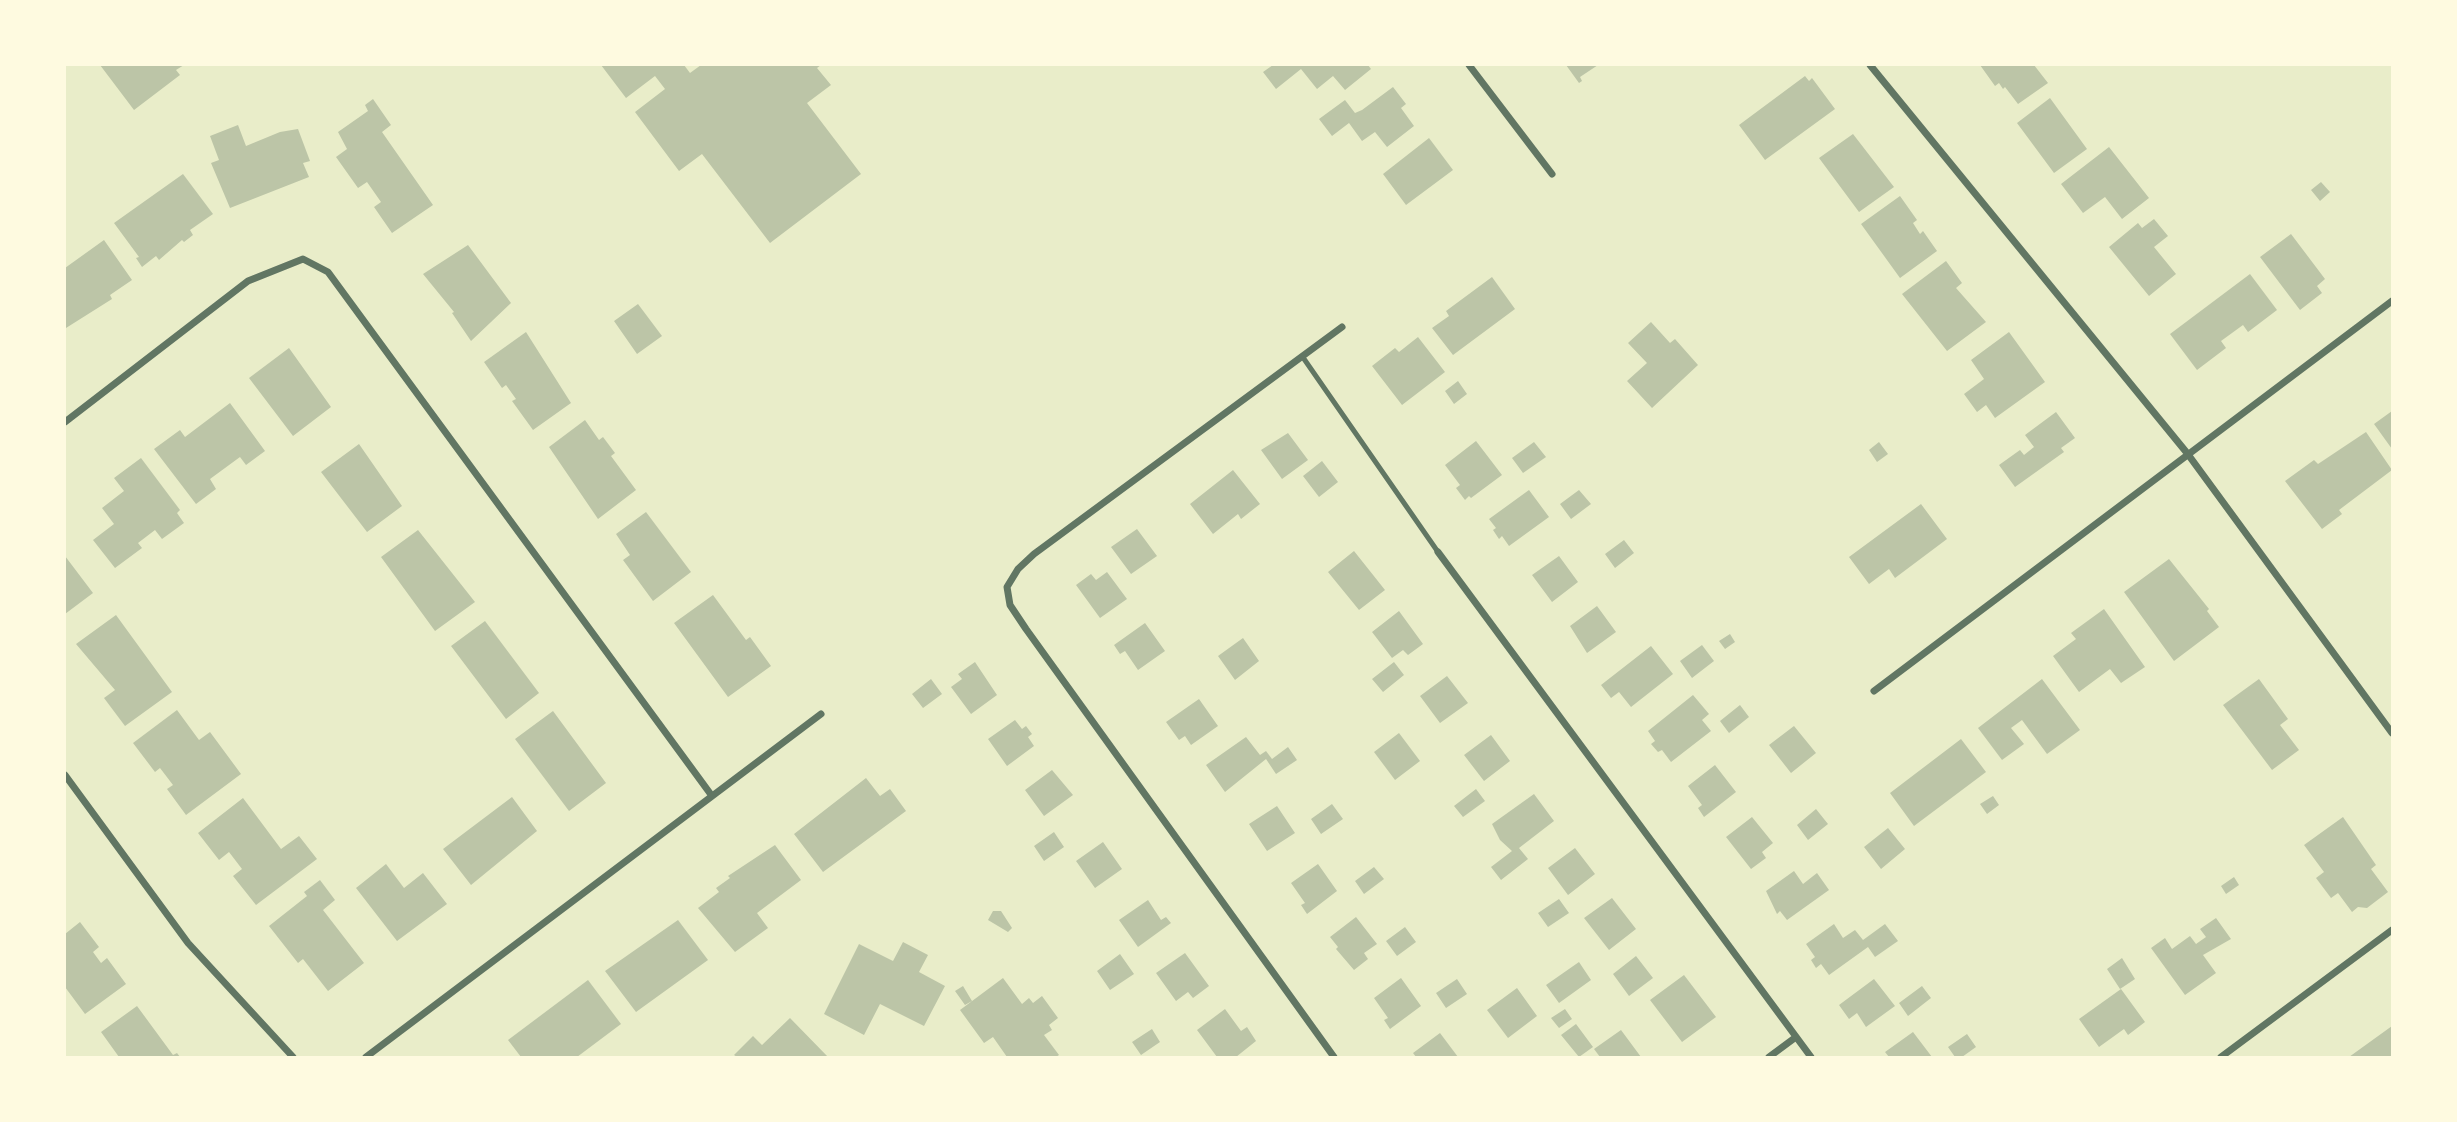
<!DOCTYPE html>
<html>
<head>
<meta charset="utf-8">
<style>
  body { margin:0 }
  #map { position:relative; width:2457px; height:1122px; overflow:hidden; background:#e9edc9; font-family:"Zilla Slab",serif }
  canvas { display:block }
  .frame { position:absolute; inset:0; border:66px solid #fefae0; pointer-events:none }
</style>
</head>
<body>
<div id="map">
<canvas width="2457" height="1122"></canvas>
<div class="frame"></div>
</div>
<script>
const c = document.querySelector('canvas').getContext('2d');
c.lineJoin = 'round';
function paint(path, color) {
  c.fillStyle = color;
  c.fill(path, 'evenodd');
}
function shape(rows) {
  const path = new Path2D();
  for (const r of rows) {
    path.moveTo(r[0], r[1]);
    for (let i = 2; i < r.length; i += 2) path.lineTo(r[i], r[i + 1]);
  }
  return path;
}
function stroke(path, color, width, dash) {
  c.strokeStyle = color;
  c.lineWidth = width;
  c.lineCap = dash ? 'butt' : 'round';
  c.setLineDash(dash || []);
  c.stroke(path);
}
paint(shape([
  [100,65,184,65,176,70,180,75,134,110],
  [601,65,684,65,690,73,701,65,821,65,817,68,831,85,807,103,861,174,770,243,702,154,679,171,635,112,665,89,655,76,626,98],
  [1273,65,1368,65,1371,69,1345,90,1333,76,1317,89,1301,69,1276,89,1263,72],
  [1566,65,1598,65,1580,77,1582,81,1579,83],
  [1980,65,2034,65,2048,83,2018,104,2005,87,2003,89,1999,83,1995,86],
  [1805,76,1809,81,1812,78,1835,109,1765,160,1739,125],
  [1393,87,1406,104,1401,108,1414,126,1387,147,1375,132,1362,141,1349,123,1332,136,1319,119,1345,100,1355,113,1362,110],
  [2050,98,2087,149,2054,173,2017,123],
  [373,99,391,125,382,132,433,205,392,233,374,207,381,202,367,182,358,188,336,157,347,149,338,132,368,111,365,105],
  [238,125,246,146,280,132,298,129,310,161,303,163,309,177,230,208,211,163,219,160,210,136],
  [1853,134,1894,187,1859,212,1819,158],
  [1429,138,1453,170,1406,205,1383,174],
  [2109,147,2149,198,2122,219,2105,197,2083,213,2061,184],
  [183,174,213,214,190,230,193,235,184,242,182,240,159,260,156,256,142,267,136,258,139,257,114,223],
  [2321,182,2330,192,2320,201,2311,190],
  [1900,196,1917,220,1913,223,1920,234,1923,231,1937,251,1900,278,1861,224],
  [2154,219,2168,236,2154,247,2176,274,2149,296,2109,247,2138,223,2142,228],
  [2291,234,2325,279,2317,286,2322,293,2300,310,2260,257],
  [104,240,132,280,110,295,112,299,66,328,65,268],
  [468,245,511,303,471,341,452,313,454,312,423,274],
  [1946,261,1962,283,1956,288,1986,322,1947,351,1902,294],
  [2250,274,2277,310,2248,332,2243,325,2221,341,2226,348,2197,370,2170,334],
  [1492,277,1515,309,1453,355,1432,328,1449,316,1446,311],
  [638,304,662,336,637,354,614,321],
  [1651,322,1670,343,1675,339,1698,365,1652,408,1627,381,1647,363,1628,343],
  [526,332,571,403,533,430,512,401,516,399,506,385,502,388,484,362],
  [2009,332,2045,382,1995,418,1986,405,1977,412,1964,394,1984,379,1971,360],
  [1418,337,1445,372,1402,405,1372,366,1395,348,1399,352],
  [289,348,331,407,293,436,249,378],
  [1458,381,1467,394,1454,404,1445,391],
  [230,403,265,451,246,465,240,457,210,479,216,489,196,504,154,449,180,430,185,437],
  [2392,411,2392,449,2374,424],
  [2056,412,2075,438,2061,448,2064,452,2015,487,1999,465,2020,450,2024,455,2034,447,2025,435],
  [585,420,599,440,603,437,615,453,611,456,636,490,598,519,549,447],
  [2366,432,2392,470,2339,510,2342,514,2322,529,2285,481,2314,460,2318,464],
  [1288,433,1308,460,1282,479,1261,450],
  [1476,441,1502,475,1471,498,1469,496,1465,500,1456,488,1460,485,1445,465],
  [1534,442,1546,457,1523,473,1512,458],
  [1879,442,1888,454,1877,462,1869,450],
  [359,444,402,506,367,532,321,472],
  [141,458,180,510,177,513,184,523,162,539,155,530,138,543,142,548,115,568,93,540,114,524,102,508,124,491,114,478],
  [1322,461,1338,482,1319,497,1303,476],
  [1233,470,1260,504,1241,519,1238,514,1213,534,1190,504],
  [1529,490,1549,517,1509,546,1502,536,1499,539,1493,530,1496,528,1489,519],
  [1579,490,1591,504,1571,519,1560,504],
  [1921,504,1947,539,1895,578,1889,569,1869,584,1849,557],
  [646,512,691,572,653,601,623,560,630,555,616,534],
  [1137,529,1157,556,1131,574,1111,547],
  [418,530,475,602,435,631,381,557],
  [1624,540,1634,553,1615,568,1605,554],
  [1354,551,1385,590,1359,610,1328,572],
  [65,556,93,593,65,614],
  [1559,556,1578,582,1552,602,1532,575],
  [2169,559,2209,609,2207,611,2219,627,2174,661,2124,592],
  [1107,572,1127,599,1100,618,1076,585,1091,574,1096,580],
  [713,595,746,640,750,637,771,666,728,697,674,623],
  [1597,606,1616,632,1587,653,1570,626],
  [2104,609,2145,667,2121,683,2110,669,2079,692,2053,656,2076,639,2071,633],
  [1399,611,1423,644,1408,655,1403,650,1392,658,1372,632],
  [116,615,172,692,125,726,104,698,115,690,76,644],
  [485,621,539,693,506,719,451,646],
  [1145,623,1165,651,1138,670,1125,651,1120,654,1114,645],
  [1730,634,1735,642,1725,649,1719,641],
  [1243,638,1259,661,1235,680,1218,656],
  [1702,645,1714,661,1692,678,1680,661],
  [1651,646,1673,674,1631,707,1619,692,1611,698,1601,685],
  [975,662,997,695,971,714,951,687,962,679,958,674],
  [1394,662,1404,675,1383,692,1372,679],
  [1447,676,1468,703,1440,723,1420,696],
  [931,679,942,694,923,708,912,694],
  [2042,679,2080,730,2047,754,2022,720,2011,728,2024,744,2002,760,1978,728],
  [2259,679,2288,719,2280,725,2299,750,2272,770,2223,705],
  [1693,695,1709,714,1702,720,1711,731,1671,762,1662,750,1658,752,1651,744,1655,741,1648,731],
  [1199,699,1218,726,1191,745,1185,736,1179,740,1166,722],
  [1740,705,1749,717,1729,733,1720,721],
  [177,710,199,740,210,732,241,774,186,815,167,789,173,785,160,768,155,772,133,743],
  [553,711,606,783,569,811,515,739],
  [1015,720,1022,729,1026,726,1032,734,1028,737,1034,746,1007,766,988,739],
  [1794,726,1816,753,1791,773,1769,745],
  [1399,733,1420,761,1395,780,1374,752],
  [1491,735,1510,761,1484,781,1464,755],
  [1246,737,1260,755,1266,751,1272,759,1288,747,1297,760,1276,774,1266,759,1225,792,1206,765],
  [1961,739,1986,772,1914,826,1890,793],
  [1715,765,1736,792,1704,817,1698,808,1702,805,1688,786],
  [1052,770,1073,795,1044,816,1025,790],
  [866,778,880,796,890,789,906,811,823,872,794,834],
  [1476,789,1485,801,1463,817,1454,806],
  [1534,794,1554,821,1519,848,1528,859,1501,880,1491,867,1512,851,1500,840,1492,824],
  [1993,796,1999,805,1987,814,1980,804],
  [512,797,537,831,471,885,443,849],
  [243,798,281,849,299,836,317,859,256,905,233,876,242,869,229,852,219,860,198,833],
  [1332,804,1343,819,1321,834,1311,819],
  [1277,806,1295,833,1267,851,1249,824],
  [1816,809,1828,824,1808,840,1797,825],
  [1752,817,1773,843,1762,852,1766,858,1751,869,1726,837],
  [2343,817,2376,865,2371,869,2388,892,2367,908,2358,907,2352,912,2338,893,2331,898,2316,878,2324,872,2304,845],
  [1888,828,1905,849,1881,869,1864,847],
  [1054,832,1064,847,1044,861,1034,846],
  [1103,842,1122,869,1095,888,1076,861],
  [775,845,801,880,757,913,768,928,735,952,698,908,719,892,716,888,730,878,728,876],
  [1575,848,1595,874,1568,895,1548,868],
  [386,864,404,888,423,873,447,904,397,941,356,888],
  [1318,864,1337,891,1307,914,1301,905,1305,903,1291,883],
  [1374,867,1384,879,1364,894,1355,881],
  [1794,871,1803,884,1817,873,1829,890,1787,920,1780,911,1777,914,1766,891],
  [2234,877,2239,885,2226,894,2221,886],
  [320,880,335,900,323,910,364,963,328,991,303,959,298,963,269,926,307,896,304,892],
  [1612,898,1636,929,1609,950,1584,918],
  [1559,899,1569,913,1548,927,1538,913],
  [1148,900,1161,920,1166,917,1171,923,1138,947,1119,920],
  [993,911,1001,911,1012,928,1008,932,988,920],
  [1356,917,1377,944,1364,953,1368,959,1354,970,1336,949,1338,947,1330,937],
  [2216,918,2231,939,2203,955,2216,973,2185,995,2151,948,2165,938,2172,949,2190,936,2196,944,2206,937,2200,929],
  [678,920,708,960,636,1012,605,971],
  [80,922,99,947,93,952,101,963,107,958,126,984,85,1014,65,987,65,934],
  [1834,924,1843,938,1855,930,1863,940,1885,924,1898,941,1875,957,1868,947,1829,975,1821,964,1816,968,1811,960,1815,957,1806,944],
  [1405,927,1416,942,1397,956,1386,941],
  [903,942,928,955,919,972,945,986,924,1026,880,1004,864,1035,824,1014,859,944,893,961],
  [1185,953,1209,986,1193,998,1188,992,1176,1001,1156,973],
  [1120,954,1134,974,1110,990,1097,971],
  [1636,956,1653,978,1629,996,1613,974],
  [2122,958,2135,979,2120,989,2107,969],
  [1579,962,1591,980,1559,1003,1546,985],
  [1684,975,1716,1017,1682,1042,1650,1000],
  [1003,978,1022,1004,1029,998,1033,1003,1042,996,1058,1018,1049,1025,1052,1030,1044,1035,1059,1055,1056,1057,1007,1057,993,1037,984,1043,960,1010],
  [1401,978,1421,1006,1390,1029,1384,1020,1388,1018,1374,998],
  [1457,979,1467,994,1446,1008,1436,993],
  [1874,979,1895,1006,1866,1027,1857,1013,1849,1019,1839,1005],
  [588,980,621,1024,577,1057,521,1057,508,1040],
  [963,986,972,1001,965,1005,955,991],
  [1922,986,1931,998,1908,1016,1899,1003],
  [1517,988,1537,1016,1508,1038,1487,1010],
  [2121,989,2145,1022,2128,1035,2124,1029,2099,1047,2079,1019],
  [137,1006,173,1055,177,1053,180,1057,119,1057,101,1032],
  [1225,1009,1241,1031,1247,1027,1256,1041,1236,1057,1217,1057,1197,1030],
  [1565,1009,1572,1019,1559,1028,1551,1018],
  [790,1018,828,1057,737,1057,734,1055,753,1036,762,1045],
  [1576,1024,1593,1047,1579,1057,1561,1035],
  [2392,1026,2392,1057,2349,1057],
  [1152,1029,1160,1042,1141,1055,1132,1042],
  [1621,1030,1641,1057,1600,1057,1594,1049],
  [1913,1032,1932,1057,1889,1057,1885,1052],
  [1440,1033,1458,1057,1416,1057,1413,1053],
  [1967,1034,1976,1047,1962,1057,1955,1057,1948,1047]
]), '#bcc5a7');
stroke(shape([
  [1302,356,1438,552]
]), '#617663', 5);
stroke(shape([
  [1469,65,1552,174],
  [1870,65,2187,453,2392,733],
  [65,422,248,281,303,259,328,272,712,796],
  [1438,552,1811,1057],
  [1874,691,2392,301],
  [65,775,188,943,293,1057],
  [366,1057,821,714],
  [1334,1057,1026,629,1010,605,1007,587,1018,569,1034,554,1342,327],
  [1769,1057,1796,1037],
  [2221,1057,2392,930]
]), '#617663', 7);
</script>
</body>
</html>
